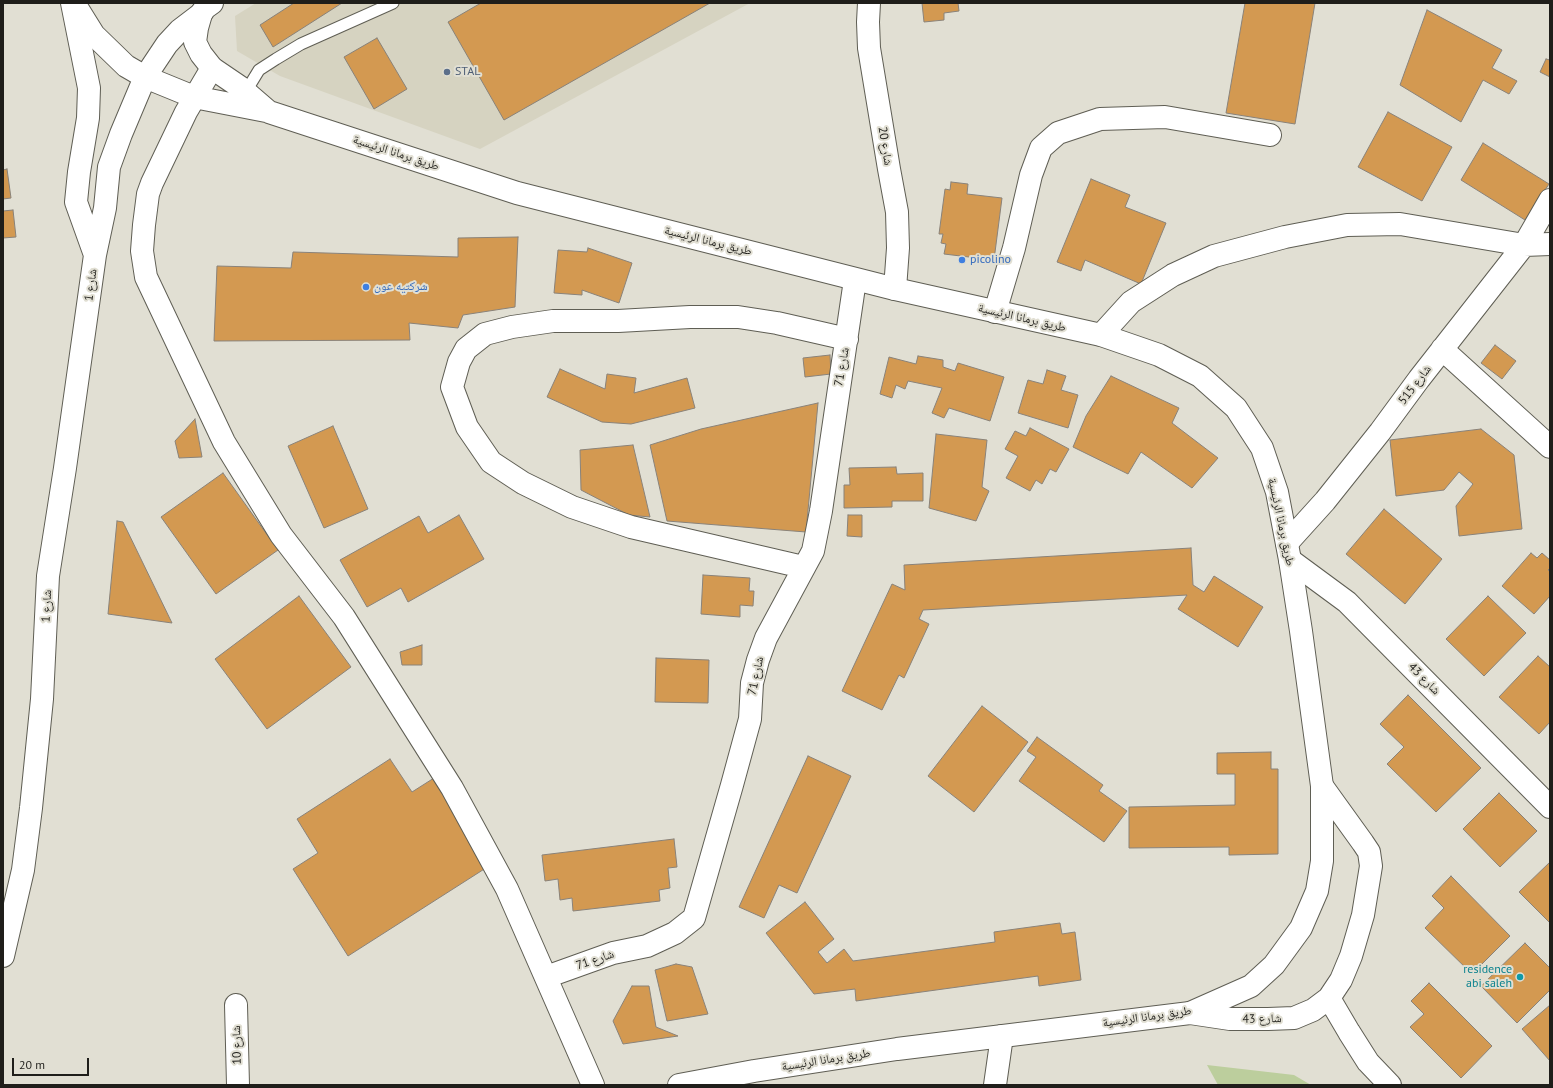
<!DOCTYPE html>
<html>
<head>
<meta charset="utf-8">
<style>
  body { margin:0 }
  #map { position:relative; width:1553px; height:1088px; overflow:hidden; background:#e1dfd3; font-family:"PT Sans",sans-serif }
  canvas { display:block }
  .frame { position:absolute; inset:0; border:4px solid #1f1e1a; pointer-events:none }
  .scale { position:absolute; left:12px; top:1058px; width:77px; height:18px; box-sizing:border-box; border:2px solid #1f1e1a; border-top:0; padding-left:5px; font-size:12px; line-height:14px; white-space:nowrap; color:#1f1e1a; -webkit-text-stroke:3px #e1dfd3; paint-order:stroke }
</style>
</head>
<body>
<div id="map">
<canvas width="1553" height="1088"></canvas>
<div class="frame"></div>
<div class="scale">20 m</div>
</div>
<script>
const c = document.querySelector('canvas').getContext('2d');
c.lineJoin = 'round';
function paint(path, color) {
  c.fillStyle = color;
  c.fill(path, 'evenodd');
}
function shape(rows) {
  const path = new Path2D();
  for (const r of rows) {
    path.moveTo(r[0], r[1]);
    for (let i = 2; i < r.length; i += 2) path.lineTo(r[i], r[i + 1]);
  }
  return path;
}
function stroke(path, color, width, dash) {
  c.strokeStyle = color;
  c.lineWidth = width;
  c.lineCap = dash ? 'butt' : 'round';
  c.setLineDash(dash || []);
  c.stroke(path);
}
function drawText(font, color, halo, rows, align = 'center') {
  c.font = font + ' "PT Sans","Noto Naskh Arabic",sans-serif';
  c.lineWidth = 4;
  c.setLineDash([]);
  c.textBaseline = 'middle';
  c.strokeStyle = halo;
  c.fillStyle = color;
  for (const [text, x, y, turn = 0] of rows) {
    c.save();
    c.translate(x, y);
    c.rotate((+turn || 0) * Math.PI / 180);
    c.textAlign = isNaN(turn) ? turn : align;
    if (halo) c.strokeText(text, 0, 0);
    c.fillText(text, 0, 0);
    c.restore();
  }
}
paint(shape([
  [256,3,750,3,480,149,280,76,237,51,235,16]
]), '#d6d3c1');
paint(shape([
  [1207,1065,1294,1075,1311,1085,1218,1085]
]), '#bcce9d');
const building = shape([
  [294,3,342,3,273,47,260,25,294,3],
  [481,3,710,3,504,120,448,22,481,3],
  [922,3,958,3,959,11,944,13,944,20,924,22,922,3],
  [1245,3,1315,3,1295,124,1226,113,1245,3],
  [1427,10,1502,50,1492,68,1517,81,1509,94,1483,80,1461,122,1400,85,1427,10],
  [377,38,407,89,374,109,344,57,377,38],
  [1546,59,1550,60,1550,77,1540,72,1546,59],
  [1388,112,1452,147,1422,201,1358,167,1388,112],
  [1483,143,1549,184,1525,220,1461,180,1483,143],
  [7,169,11,198,3,199,3,170,7,169],
  [1091,179,1130,195,1125,207,1166,223,1141,284,1085,260,1081,271,1057,262,1091,179],
  [951,182,968,184,967,194,1002,198,994,260,944,254,946,244,941,243,943,234,939,234,945,189,950,190,951,182],
  [13,210,16,237,3,238,3,211,13,210],
  [518,237,515,307,463,315,458,328,409,323,410,340,214,341,217,266,291,268,293,252,458,257,458,238,518,237],
  [588,248,632,263,619,303,582,290,582,295,554,293,558,250,587,252,588,248],
  [1495,345,1516,361,1502,379,1481,363,1495,345],
  [830,355,831,374,805,377,803,358,830,355],
  [918,356,943,360,943,367,955,371,958,363,1004,377,990,421,949,408,944,418,932,413,942,388,908,381,905,389,896,385,892,398,880,394,889,357,916,364,918,356],
  [560,369,605,389,607,374,636,378,634,393,687,378,695,408,631,424,602,422,547,397,560,369],
  [1047,370,1066,376,1061,390,1078,395,1068,428,1018,413,1028,380,1043,384,1047,370],
  [1111,376,1179,408,1172,423,1218,458,1192,488,1141,452,1128,474,1073,447,1086,416,1111,376],
  [818,403,806,532,667,521,650,445,701,429,818,403],
  [195,419,202,457,179,458,175,441,195,419],
  [333,426,368,509,324,528,288,446,333,426],
  [1030,428,1069,449,1056,472,1050,469,1042,484,1036,480,1030,491,1006,478,1018,456,1005,449,1015,431,1026,436,1030,428],
  [1481,429,1514,455,1522,529,1459,536,1456,506,1473,484,1459,472,1444,490,1396,496,1390,440,1481,429],
  [936,434,987,440,982,487,989,491,976,521,929,508,936,434],
  [633,445,650,517,629,515,581,490,580,450,633,445],
  [896,467,897,474,923,473,923,501,892,501,892,507,844,508,844,485,850,485,849,468,896,467],
  [223,473,278,550,216,594,161,517,223,473],
  [1384,509,1442,559,1405,604,1346,554,1384,509],
  [459,515,484,559,408,602,401,588,367,607,340,560,419,516,428,533,459,515],
  [848,515,862,515,862,537,847,536,848,515],
  [117,521,123,522,172,623,108,614,117,521],
  [1191,548,1193,585,1204,592,1214,576,1263,607,1238,647,1178,609,1187,595,923,610,919,619,929,624,904,678,899,675,882,710,842,691,892,584,905,590,904,565,1191,548],
  [1531,553,1537,558,1542,553,1550,560,1550,568,1548,570,1550,571,1550,596,1534,614,1502,586,1531,553],
  [703,575,750,578,749,591,754,591,753,606,740,605,740,617,701,614,703,575],
  [299,596,351,667,267,729,215,659,299,596],
  [1488,596,1526,633,1484,676,1446,639,1488,596],
  [422,645,422,665,402,665,400,652,422,645],
  [1538,656,1550,667,1550,722,1539,734,1499,697,1538,656],
  [656,658,709,660,708,703,655,702,656,658],
  [1408,695,1481,768,1436,812,1387,764,1404,747,1380,724,1408,695],
  [982,706,1028,742,974,812,928,776,982,706],
  [1037,737,1103,785,1099,791,1127,811,1104,842,1019,781,1036,757,1027,751,1037,737],
  [1271,752,1271,769,1278,769,1278,854,1229,855,1229,847,1129,848,1129,807,1235,805,1235,774,1217,774,1217,753,1271,752],
  [808,756,851,776,797,893,779,885,764,918,739,907,808,756],
  [390,759,412,792,434,778,489,866,348,956,293,869,318,853,297,819,390,759],
  [1499,793,1537,831,1500,867,1463,829,1499,793],
  [674,839,677,867,668,868,670,888,659,890,660,901,573,911,572,898,560,900,558,879,545,881,542,855,674,839],
  [1550,862,1550,923,1519,892,1550,862],
  [1451,876,1510,936,1472,974,1425,928,1444,908,1432,896,1451,876],
  [805,902,834,939,818,952,827,963,844,949,853,961,995,942,994,932,1060,923,1062,934,1075,932,1081,980,1039,986,1038,976,856,1001,855,989,814,994,766,933,805,902],
  [1525,943,1550,968,1550,990,1517,1023,1481,986,1525,943],
  [676,964,692,967,708,1014,667,1021,655,970,676,964],
  [1429,983,1492,1046,1461,1078,1410,1027,1424,1014,1411,1001,1429,983],
  [632,986,649,986,656,1027,678,1036,623,1044,613,1021,632,986],
  [1550,1005,1550,1061,1522,1029,1550,1005]
]);
paint(building, '#d39951');
stroke(building, '#898279', 1);
const service = shape([
  [245,93,259,70,276,59,301,44,393,3]
]);
const minor = shape([
  [72,3,89,88,88,118,79,172,76,202,95,255],
  [869,3,868,22,869,48,889,169,897,212,898,248,895,289],
  [212,68,186,112,152,183,148,194,144,225,142,251,146,277,224,442,281,535,344,617,452,788,507,889,593,1085],
  [995,312,1014,248,1031,175,1041,148,1058,133,1100,119,1165,117,1270,135],
  [1101,335,1131,302,1173,275,1214,256,1285,237,1347,225,1400,224,1524,245,1550,200],
  [1442,349,1550,447],
  [1287,543,1325,501,1380,432,1419,379,1524,245,1550,244],
  [1290,560,1347,602,1550,807],
  [803,567,631,527,572,507,523,483,491,462,467,427,452,387,459,362,466,349,485,334,512,327,553,321,618,321,690,317,738,317,777,323,847,339],
  [3,956,23,870,31,808,42,699,48,576,65,468,95,255,105,208,109,167,121,134,145,77,167,44,180,30,201,14],
  [546,977,613,953,647,946,675,933,694,918,732,785,750,719,752,683,758,660,766,638,813,551,821,511,855,280],
  [1329,998,1349,1032,1368,1062,1390,1085],
  [236,1005,238,1085],
  [1190,1013,1230,1019,1268,1019,1294,1018,1313,1010,1329,998,1341,980,1351,956,1363,915,1371,866,1369,852,1363,843,1322,786],
  [995,1085,1002,1036]
]);
const secondary = shape([
  [74,3,94,35,126,66,145,77,194,97,266,111],
  [212,3,205,8,201,14,197,28,195,42,201,54,212,68,240,87,269,112,517,193,895,289,1101,335,1159,355,1200,376,1236,408,1262,448,1277,492,1290,560,1301,631,1322,786,1322,861,1317,891,1301,928,1274,965,1251,986,1190,1013,897,1049,754,1071,679,1085]
]);
stroke(service, '#5f5e54', 13);
stroke(minor, '#5f5e54', 24);
stroke(secondary, '#5f5e54', 24);
stroke(service, '#fff', 11);
stroke(minor, '#fff', 22);
stroke(secondary, '#fff', 22);
for (const [x, y, r, color] of [
  [447,72,4,"#5c6f8a"],
  [962,260,4,"#3f7fe0"],
  [366,287,4,"#3f7fe0"],
  [1520,977,4,"#0f9aa8"]
]) {
  const dot = new Path2D();
  dot.arc(x, y, r, 0, 2 * Math.PI);
  c.fillStyle = color;
  c.fill(dot);
  stroke(dot, '#e1dfd3', 1.5);
}
drawText('12px', '#4e5e75', '#e1dfd3', [
  ["STAL",455,72]
], 'left');
drawText('12px', '#1f1e1a', '#e1dfd3', [
  ["شارع 20",885,146,81],
  ["طريق برمانا الرئيسية",396,153,18],
  ["طريق برمانا الرئيسية",708,241,14],
  ["شارع 1",91,285,-82],
  ["طريق برمانا الرئيسية",1022,318,13],
  ["شارع 71",842,367,-80],
  ["شارع 515",1415,385,-53],
  ["طريق برمانا الرئيسية",1281,522,78],
  ["شارع 1",47,606,-87],
  ["شارع 71",756,676,-78],
  ["شارع 43",1424,679,45],
  ["شارع 71",595,960,-19],
  ["طريق برمانا الرئيسية",1147,1017,-8],
  ["شارع 43",1262,1019,-1],
  ["شارع 10",237,1045,-91],
  ["طريق برمانا الرئيسية",826,1060,-9]
]);
drawText('12px', '#366cbe', '#e1dfd3', [
  ["picolino",970,260],
  ["شركتيه عون",374,287]
], 'left');
drawText('12px', '#0d838f', '#e1dfd3', [
  ["residence",1512,970],
  ["abi saleh",1512,984]
], 'right');
</script>
</body>
</html>
